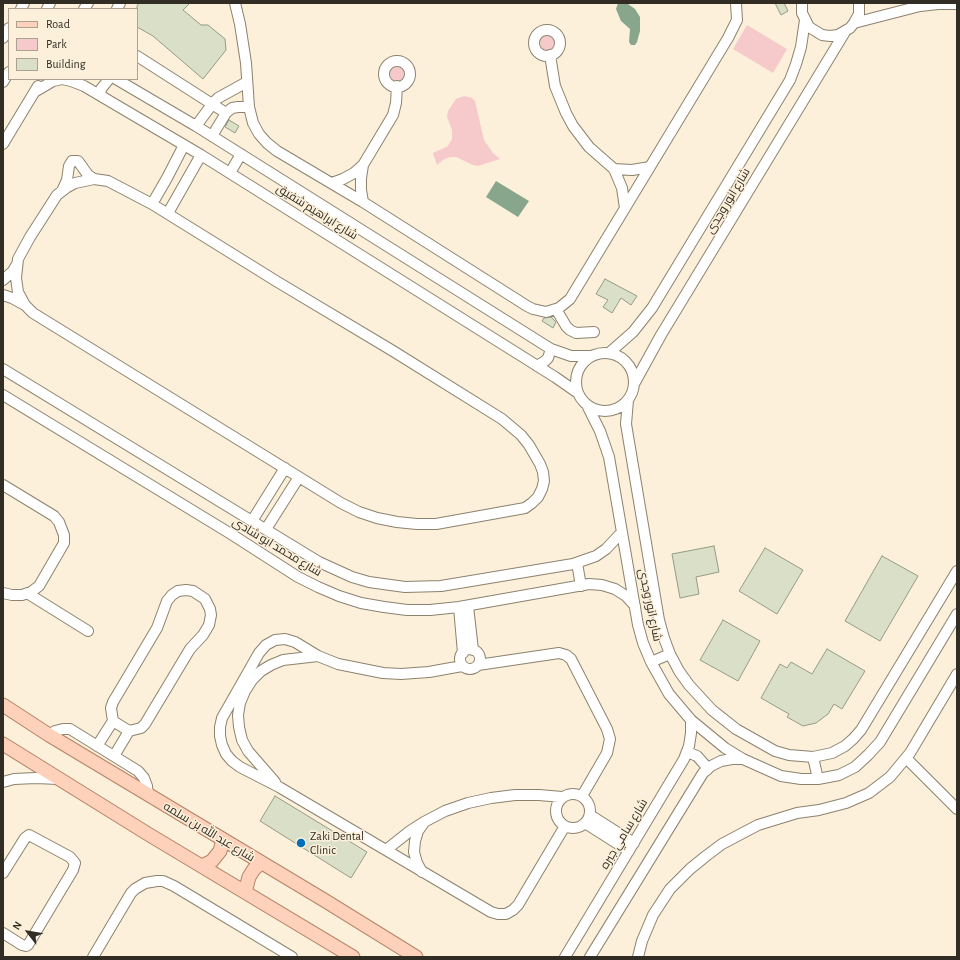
<!DOCTYPE html>
<html>
<head>
<meta charset="utf-8">
<style>
  body { margin:0 }
  #map { position:relative; width:960px; height:960px; overflow:hidden; background:#fcf0da; font-family:"Alegreya Sans",sans-serif }
  canvas { display:block }
  .frame { position:absolute; inset:0; border:4px solid #312d25; pointer-events:none }
  .legend { position:absolute; left:8px; top:8px; width:130px; height:72px; box-sizing:border-box; background:#fcf0da; border:1px solid #aba292; margin:0; padding:5px 7px; list-style:none; font-size:12px; color:#312d25 }
  .legend li { display:flex; align-items:center; gap:8px; height:20px }
  .legend b { width:20px; border:1px solid #aba292 }
  .north { position:absolute; left:8px; top:912px; width:40px; height:40px; -webkit-text-stroke:3px #fcf0da; paint-order:stroke; rotate:301deg; font-size:11px; font-weight:700; line-height:16px; text-align:center; color:#312d25 }
  .north::after { content:''; display:block; margin:auto; width:14px; height:18px; background:#312d25; clip-path:polygon(50% 0,100% 100%,50% 72%,0 100%) }
</style>
</head>
<body>
<div id="map">
<canvas width="960" height="960"></canvas>
<div class="frame"></div>
<ul class="legend">
<li><b style="height:5px;background:#fdd1ba"></b>Road</li>
<li><b style="height:11px;background:#f6cacb"></b>Park</li>
<li><b style="height:11px;background:#dadfc8"></b>Building</li>
</ul>
<div class="north">N</div>
</div>
<script>
const c = document.querySelector('canvas').getContext('2d');
c.lineJoin = 'round';
function paint(path, color) {
  c.fillStyle = color;
  c.fill(path, 'evenodd');
}
function shape(rows) {
  const path = new Path2D();
  for (const r of rows) {
    if (r.length === 3) {
      path.moveTo(r[0] + r[2], r[1]);
      path.arc(r[0], r[1], r[2], 0, 2 * Math.PI);
      continue;
    }
    path.moveTo(r[0], r[1]);
    for (let i = 2; i < r.length; i += 2) path.lineTo(r[i], r[i + 1]);
  }
  return path;
}
function stroke(path, color, width, dash) {
  c.strokeStyle = color;
  c.lineWidth = width;
  c.lineCap = dash ? 'butt' : 'round';
  c.setLineDash(dash || []);
  c.stroke(path);
}
function drawText(font, color, halo, rows, align = 'center') {
  c.font = font + ' "Alegreya Sans",Cairo,sans-serif';
  c.lineWidth = 3;
  c.setLineDash([]);
  c.textBaseline = 'middle';
  c.strokeStyle = halo;
  c.fillStyle = color;
  for (const [text, x, y, turn = 0] of rows) {
    c.save();
    c.translate(x, y);
    c.rotate((+turn || 0) * Math.PI / 180);
    c.textAlign = isNaN(turn) ? turn : align;
    if (halo) c.strokeText(text, 0, 0);
    c.fillText(text, 0, 0);
    c.restore();
  }
}
paint(shape([
  [747,25,787,49,773,73,733,49],
  [547,43,7],
  [397,74,7],
  [464,96,472,98,475,101,484,140,493,153,500,159,478,166,473,165,456,157,450,157,443,160,437,165,433,153,448,146,452,139,452,130,447,117,448,111,456,99]
]), '#f6cacb');
paint(shape([
  [618,3,628,4,635,9,640,17,640,31,637,42,635,45,631,45,629,42,630,29,621,21,616,9],
  [496,181,529,201,518,217,486,197]
]), '#87a68c');
const building = shape([
  [139,3,190,3,183,10,201,25,208,25,225,39,226,50,203,79,153,36,137,27,137,6,139,3],
  [775,3,784,3,788,11,781,15,775,3],
  [229,120,239,126,235,133,225,127,229,120],
  [605,279,637,296,631,305,621,298,612,313,603,307,608,300,596,294,605,279],
  [551,317,556,322,553,328,542,321,544,318,551,317],
  [714,546,719,572,696,577,699,594,680,598,672,554,714,546],
  [765,548,803,570,777,614,739,591,765,548],
  [882,556,918,576,880,641,845,621,882,556],
  [723,620,760,641,738,681,700,660,723,620],
  [827,649,865,671,842,709,834,704,828,714,816,723,803,726,787,717,789,714,761,698,780,664,787,668,791,662,812,674,827,649],
  [275,796,367,852,351,878,260,821,275,796]
]);
paint(building, '#dadfc8');
stroke(building, '#959a84', 1);
const minor = shape([
  [235,3,240,24,246,63,249,107,253,123,259,134,267,143,277,151,363,202,527,306,533,309,546,312,559,308,570,299,728,38,737,20,736,3],
  [802,3,802,13,809,27,822,35,830,36,838,35,850,28,854,23,859,14,859,3],
  [21,9,24,3],
  [47,9,50,3],
  [84,9,88,3],
  [117,9,120,3],
  [854,23,920,6,938,4,956,4],
  [547,43,13],
  [3,38,9,28],
  [550,55,555,86,566,113,573,126,589,147,614,169,622,188,625,208],
  [137,56,226,113],
  [397,74,13],
  [116,79,196,126,551,349,571,356,592,356],
  [3,82,9,72],
  [36,91,53,81,62,79,71,81,84,86,201,155,555,377,578,393],
  [100,95,101,89,109,79],
  [196,126,213,103,218,98,247,82],
  [212,136,226,113,232,108,238,107,249,107],
  [3,144,38,86],
  [363,165,361,178,361,190,363,202],
  [614,169,632,170,650,167],
  [230,173,241,154],
  [94,179,108,181,152,204,276,281,393,351,502,419,521,435,529,445,540,464,543,472,544,481,542,489,538,497,532,503,525,508,436,524,417,524,397,522,377,518,359,512,341,503,33,313,25,305,18,292,16,278,18,259,30,237,57,195,66,188,75,183,94,179],
  [332,183,343,179,354,173,363,165,393,115,396,103,397,86],
  [62,191,67,180,69,166,72,161,78,161,88,175,94,179],
  [152,204,167,178,184,145],
  [168,213,201,155],
  [3,280,13,271,17,264],
  [3,295,12,298,25,305],
  [556,309,566,326,570,330,576,333,594,332],
  [605,382,29],
  [609,353,633,332,652,308,790,80,796,64,801,47,805,20],
  [537,366,545,361,548,358,551,349],
  [3,369,319,562,352,577,369,582,405,587,441,586,573,564,596,556,606,549,622,532],
  [634,384,661,335,845,32],
  [3,395,231,534,298,577,318,587,339,596,361,603,384,607,407,610,430,610,459,607,589,584,602,585,615,589,626,596,635,606],
  [628,400,626,424,628,436,659,620,664,638,670,654,679,671,689,685,712,710,736,729,775,751,789,755,813,757,832,753,845,746,853,739,861,730,957,571],
  [588,407,600,431,609,457,638,625,643,643,651,662,669,694,691,720,725,748,743,759,781,776,801,779,818,779,839,775,855,767,868,755,880,742,957,614],
  [3,485,54,516,59,522,64,535,64,543,39,586,31,592,22,595,12,595,3,593],
  [252,521,285,468],
  [266,529,299,477],
  [577,563,581,586],
  [186,590,193,591,205,599,210,609,211,615,209,625,203,635,190,649,145,724,141,728,129,731,113,721,111,708,113,702,157,628,167,601,172,595,178,591,186,590],
  [27,593,88,631],
  [468,606,473,650],
  [459,607,463,653],
  [470,659,10],
  [651,662,670,654],
  [478,665,559,653,566,655,571,659,607,729,610,739,607,753,582,796],
  [462,666,429,672,401,674,383,673,338,664,318,656,295,642,285,639,275,640,266,645,259,653,222,718,220,727,220,736,222,745,226,754,232,761,240,767,279,787,491,912,498,914,506,914,513,910,518,905,565,826],
  [49,735,55,731,63,729,70,729,138,771,144,778,147,786,148,795],
  [97,746,113,721],
  [687,752,697,756,705,765,707,770],
  [114,756,129,731],
  [813,757,818,779],
  [906,758,957,809],
  [3,782,14,779,36,778,58,779],
  [275,782,248,751,242,740,239,727,238,715,240,703,245,691,252,680,261,671,271,665,283,660,318,656],
  [573,811,17],
  [590,815,634,843],
  [585,823,629,851],
  [386,850,410,831,424,822,445,811,468,803,491,798,515,795,539,795,562,797],
  [422,872,417,863,414,852,415,841,418,831,423,824],
  [3,873,25,838,29,835,70,857,75,863,73,870,28,945,26,946,22,945,3,933],
  [93,957,131,893,135,889,145,883,157,881,163,881,174,886,292,957],
  [565,957,684,759,689,746,691,733,691,720],
  [590,957,703,773,711,766,721,761,732,759,743,759],
  [638,957,642,941,653,915,670,889,690,869,706,856,722,844,758,825,797,813,819,810,846,803,869,793,890,777,910,753,957,674]
]);
const major = shape([
  [3,705,49,735,324,900,416,957],
  [3,744,148,834,353,957],
  [202,866,212,861,220,851,223,840],
  [245,892,249,877,254,869,261,863]
]);
stroke(minor, '#8c826e', 12);
stroke(major, '#b48468', 15);
stroke(minor, '#fff', 10);
stroke(major, '#fdd1ba', 13);
for (const [x, y, r, color] of [
  [301,843,5,"#006eb9"]
]) {
  const dot = new Path2D();
  dot.arc(x, y, r, 0, 2 * Math.PI);
  c.fillStyle = color;
  c.fill(dot);
  stroke(dot, '#fcf0da', 1.5);
}
drawText('12px', '#312d25', '#fcf0da', [
  ["شارع انور وجدى",728,201,-59],
  ["شارع ابراهيم شفيق",317,212,32],
  ["شارع محمد ابو شادى",277,547,31],
  ["شارع انور وجدى",650,605,78],
  ["شارع عبد الله بن سلمه",209,832,31],
  ["شارع سامي جبره",624,834,-59]
]);
drawText('12px', '#312d25', '#fcf0da', [
  ["Zaki Dental",310,836],
  ["Clinic",310,850]
], 'left');
</script>
</body>
</html>
